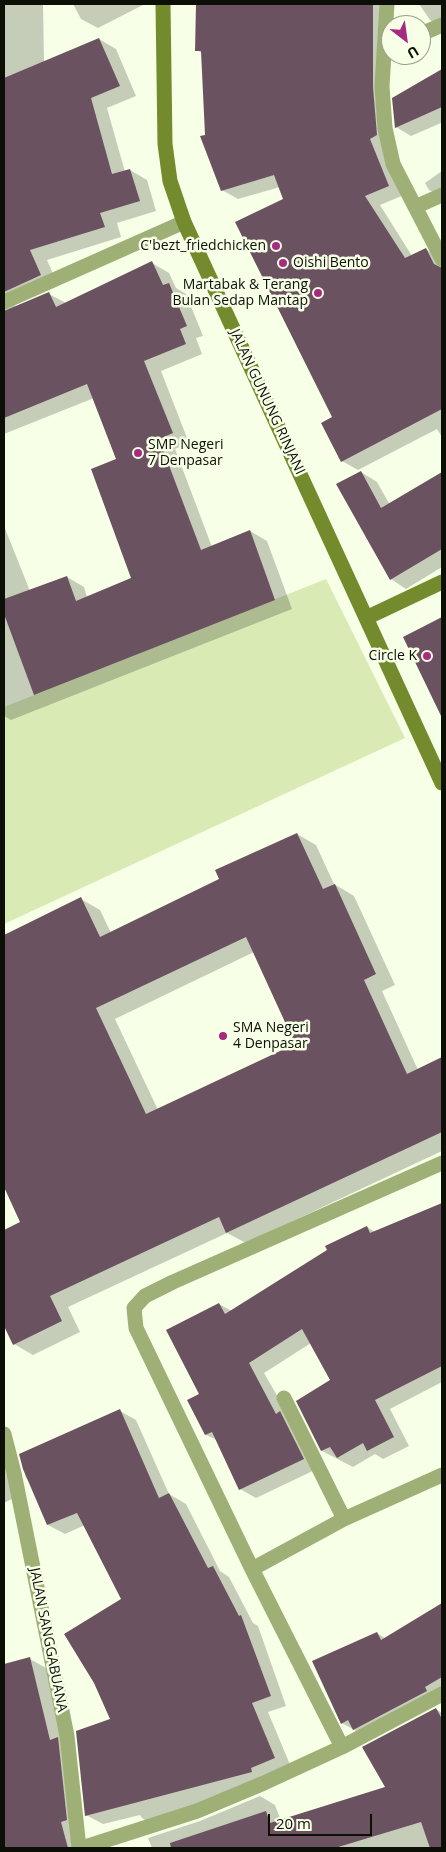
<!DOCTYPE html>
<html>
<head>
<meta charset="utf-8">
<style>
  body { margin:0 }
  #map { position:relative; width:446px; height:1852px; overflow:hidden; background:#f7ffe7; font-family:"Open Sans",sans-serif }
  canvas { display:block }
  .frame { position:absolute; inset:0; border:5px solid #0c0f06; pointer-events:none }
  .north { position:absolute; left:381px; top:15px; width:50px; height:50px; box-sizing:border-box; background:#f7ffe7; border:1px solid #999f8d; border-radius:50%; rotate:150deg; font-size:14px; font-weight:700; line-height:20px; text-align:center; color:#0c0f06 }
  .north::after { content:''; display:block; margin:auto; width:18px; height:22px; background:#a62b7f; clip-path:polygon(50% 0,100% 100%,50% 72%,0 100%) }
  .scale { position:absolute; left:268px; top:1814px; width:104px; height:22px; box-sizing:border-box; border:2px solid #0c0f06; border-top:0; padding-left:6px; font-size:15px; line-height:18px; white-space:nowrap; color:#0c0f06; -webkit-text-stroke:4px #f7ffe7; paint-order:stroke }
</style>
</head>
<body>
<div id="map">
<canvas width="446" height="1852"></canvas>
<div class="frame"></div>
<div class="north">U</div>
<div class="scale">20 m</div>
</div>
<script>
const c = document.querySelector('canvas').getContext('2d');
c.lineJoin = 'round';
function paint(path, color) {
  c.fillStyle = color;
  c.fill(path, 'evenodd');
}
function shape(rows) {
  const path = new Path2D();
  for (const r of rows) {
    path.moveTo(r[0], r[1]);
    for (let i = 2; i < r.length; i += 2) path.lineTo(r[i], r[i + 1]);
  }
  return path;
}
function stroke(path, color, width, dash) {
  c.strokeStyle = color;
  c.lineWidth = width;
  c.lineCap = dash ? 'butt' : 'round';
  c.setLineDash(dash || []);
  c.stroke(path);
}
function drawText(font, color, halo, rows, align = 'center') {
  c.font = font + ' "Open Sans",sans-serif';
  c.lineWidth = 5;
  c.setLineDash([]);
  c.textBaseline = 'middle';
  c.strokeStyle = halo;
  c.fillStyle = color;
  for (const [text, x, y, turn = 0] of rows) {
    c.save();
    c.translate(x, y);
    c.rotate((+turn || 0) * Math.PI / 180);
    c.textAlign = isNaN(turn) ? turn : align;
    if (halo) c.strokeText(text, 0, 0);
    c.fillText(text, 0, 0);
    c.restore();
  }
}
paint(shape([
  [326,579,405,738,4,924,4,707]
]), '#d9eab4');
paint(shape([
  [4,4,43,4,44,62,99,39,116,49,136,96,107,108,125,172,130,170,147,180,156,211,117,223,121,237,47,260,58,285,17,303,12,310,49,294,66,303,152,263,169,273,176,288,186,294,203,336,196,338,202,354,161,371,189,443,175,449,212,547,250,531,267,541,292,609,11,720,4,716,4,526,30,591,67,577,84,587,87,597,132,579,118,460,94,398,4,434],
  [73,4,145,4,98,28,81,19],
  [198,4,388,4,388,96,393,144,404,195,380,205,412,256,426,249,442,260,442,345,388,376,394,389,442,369,442,437,437,429,358,470,342,461,285,200,280,187,238,199,222,190,206,135,203,54,197,50],
  [419,4,442,4,442,27,430,20],
  [442,70,442,125,441,123,411,136,396,127,394,98],
  [442,171,442,197,429,190,425,183],
  [361,472,377,482,390,505,442,474,442,567,406,589,391,579],
  [442,619,442,691,426,682,404,638],
  [297,834,316,845,334,884,354,896,395,985,382,991,418,1070,442,1059,442,1151,246,1243,227,1233,68,1307,80,1332,33,1355,14,1344,4,1324,4,1231,22,1222,4,1182,4,936,81,899,100,910,111,933,221,880],
  [254,952,297,1045,158,1110,115,1019],
  [442,1204,442,1382,390,1409,409,1446,383,1459,375,1454,353,1467,322,1451,331,1381,311,1343,264,1373,319,1468,256,1498,240,1489,217,1440,206,1435,189,1400,200,1394,219,1304,232,1311,367,1227,375,1232],
  [120,1411,136,1420,169,1494,186,1504,220,1571,229,1577,253,1623,258,1626,286,1706,268,1712,291,1767,158,1828,142,1818,140,1815,103,1824,86,1815,112,1720,122,1599,85,1525,65,1534,48,1525,29,1480,26,1478,20,1454],
  [4,1464,14,1470,20,1495,4,1503],
  [441,1606,442,1694,356,1731,342,1723,377,1633,386,1639],
  [30,1659,48,1669,83,1848,4,1848,4,1665],
  [436,1709,442,1713,442,1848,152,1848,148,1838,200,1821,260,1796,275,1805,281,1821,386,1788]
]), '#0003');
paint(shape([
  [196,4,373,4,373,87,377,135,370,139,389,186,365,196,405,258,426,248,434,264,442,268,442,409,341,462,321,423,332,417,235,222,283,199,274,175,221,191,200,136,205,135,201,51,195,51],
  [99,38,120,86,91,98,112,174,130,169,140,201,100,213,105,227,30,250,41,275,4,292,4,78],
  [442,69,442,107,395,128,392,98],
  [152,261,163,285,169,283,187,326,180,329,186,344,144,361,173,433,159,439,201,550,250,530,275,600,34,695,4,614,4,599,67,576,76,601,131,578,91,469,116,459,87,384,4,418,4,311,49,292,56,307],
  [361,471,381,508,442,472,442,549,390,580,336,484],
  [442,617,442,718,403,637],
  [297,833,323,889,335,884,376,974,364,980,407,1074,442,1057,442,1132,226,1233,219,1217,50,1296,62,1321,13,1345,4,1326,4,1230,20,1222,4,1187,4,935,81,897,100,937,219,879,215,870],
  [246,937,295,1044,146,1114,96,1008],
  [442,1203,442,1366,375,1400,394,1437,367,1451,363,1443,337,1458,330,1447,321,1451,296,1401,330,1380,302,1329,249,1363,276,1414,280,1411,304,1459,239,1490,212,1432,205,1435,187,1400,199,1394,166,1330,219,1303,225,1314,327,1250,325,1246,367,1226,370,1233],
  [120,1409,159,1498,169,1493,208,1568,213,1566,239,1616,241,1615,271,1696,252,1703,275,1758,251,1768,252,1772,85,1816,76,1731,110,1719,94,1683,64,1634,121,1599,77,1513,47,1525,23,1469,19,1454],
  [442,1603,442,1677,425,1687,427,1691,353,1730,348,1720,341,1724,312,1661,377,1632,381,1640],
  [30,1657,50,1740,58,1737,67,1820,61,1822,68,1848,4,1848,4,1664],
  [436,1708,442,1719,442,1848,430,1848,421,1822,335,1848,171,1848,170,1843,266,1811,270,1823,385,1787,362,1747]
]), '#6b5260');
stroke(shape([
  [387,4,382,86,385,128,393,164,442,259],
  [421,34,442,25],
  [415,207,442,195],
  [4,302,184,222],
  [284,1398,344,1519],
  [4,1434,14,1473,67,1736,79,1848],
  [252,1569,344,1519,442,1475],
  [342,1747,252,1569,136,1328,134,1308,145,1296,173,1282,442,1163],
  [82,1848,197,1811,264,1783,342,1747,442,1694]
]), '#9fb077', 15);
stroke(shape([
  [163,4,165,144,170,181,184,222,442,783],
  [366,618,442,582]
]), '#748b2d', 15);
for (const [x, y, r, color] of [
  [276,246,5,"#a62b7f"],
  [283,263,5,"#a62b7f"],
  [318,293,5,"#a62b7f"],
  [138,453,5,"#a62b7f"],
  [427,656,5,"#a62b7f"],
  [223,1036,5,"#a62b7f"]
]) {
  const dot = new Path2D();
  dot.arc(x, y, r, 0, 2 * Math.PI);
  c.fillStyle = color;
  c.fill(dot);
  stroke(dot, '#f7ffe7', 2);
}
drawText('14px', '#0c0f06', '#f7ffe7', [
  ["C'bezt_friedchicken",266,246],
  ["Oishi Bento",293,263,"left"],
  ["Martabak & Terang",308,285],
  ["Bulan Sedap Mantap",308,301],
  ["SMP Negeri",148,445,"left"],
  ["7 Denpasar",148,461,"left"],
  ["Circle K",417,656],
  ["SMA Negeri",233,1028,"left"],
  ["4 Denpasar",233,1044,"left"]
], 'right');
drawText('14px', '#0c0f06', '#f7ffe7', [
  ["JALAN GUNUNG RINJANI",267,402,65],
  ["JALAN SANGGABUANA",48,1640,79]
]);
</script>
</body>
</html>
